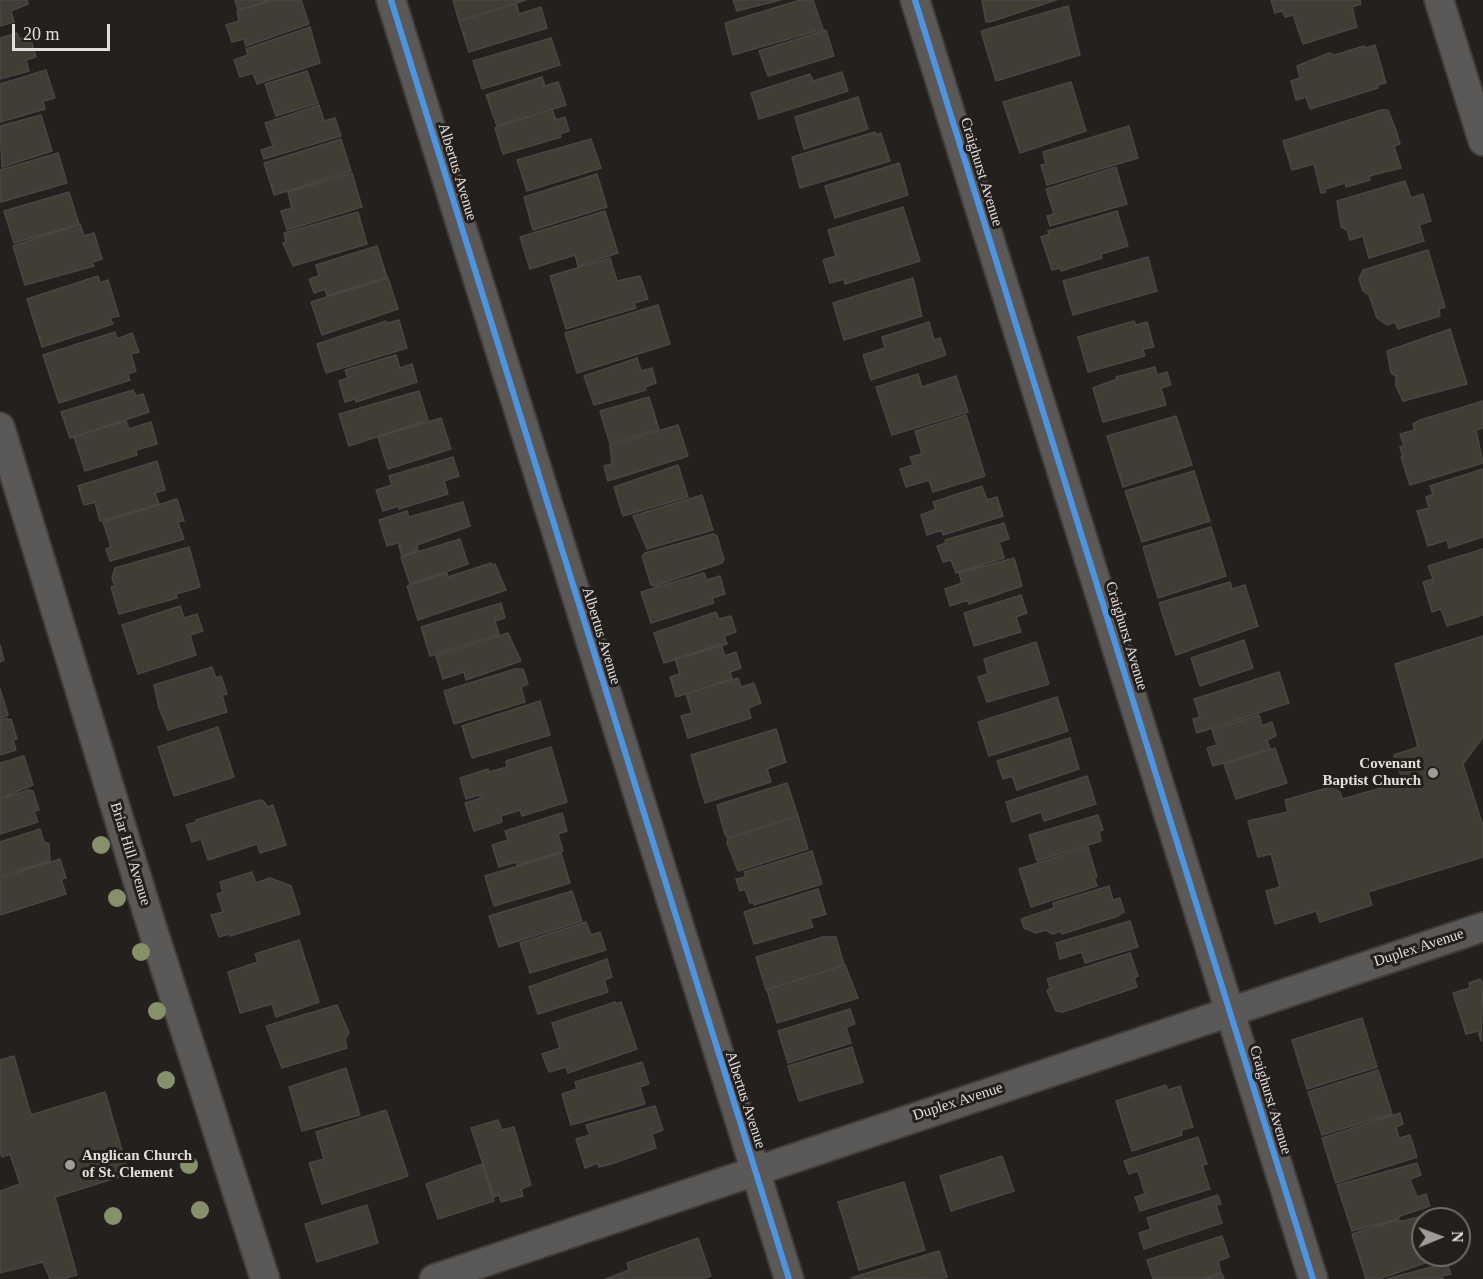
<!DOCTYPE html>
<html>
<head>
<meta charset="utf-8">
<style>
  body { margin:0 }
  #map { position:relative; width:1483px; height:1279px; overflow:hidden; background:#23201e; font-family:"Times New Roman",serif }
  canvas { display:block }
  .north { position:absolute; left:1411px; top:1207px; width:60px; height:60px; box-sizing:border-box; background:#251f1c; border:2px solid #706b68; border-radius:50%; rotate:89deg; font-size:16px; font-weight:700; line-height:24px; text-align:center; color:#e1dddb }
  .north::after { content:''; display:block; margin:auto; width:21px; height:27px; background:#9e9b99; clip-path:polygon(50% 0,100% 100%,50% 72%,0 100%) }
  .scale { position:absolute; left:12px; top:24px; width:98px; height:27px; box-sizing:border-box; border:3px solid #e1dddb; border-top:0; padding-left:8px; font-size:18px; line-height:21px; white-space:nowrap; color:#e1dddb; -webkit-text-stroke:4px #251f1c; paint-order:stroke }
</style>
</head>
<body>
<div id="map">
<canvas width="1483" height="1279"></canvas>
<div class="north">N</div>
<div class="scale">20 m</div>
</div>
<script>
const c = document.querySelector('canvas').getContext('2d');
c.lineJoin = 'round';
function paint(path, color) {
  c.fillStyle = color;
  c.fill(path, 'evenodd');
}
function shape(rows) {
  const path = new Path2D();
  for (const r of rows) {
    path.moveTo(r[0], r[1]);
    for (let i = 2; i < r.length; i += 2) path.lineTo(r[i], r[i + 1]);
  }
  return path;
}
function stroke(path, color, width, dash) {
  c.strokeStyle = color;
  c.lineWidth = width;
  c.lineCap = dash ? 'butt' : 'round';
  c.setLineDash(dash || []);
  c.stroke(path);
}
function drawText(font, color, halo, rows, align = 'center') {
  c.font = font + ' "Times New Roman",serif';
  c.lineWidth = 6;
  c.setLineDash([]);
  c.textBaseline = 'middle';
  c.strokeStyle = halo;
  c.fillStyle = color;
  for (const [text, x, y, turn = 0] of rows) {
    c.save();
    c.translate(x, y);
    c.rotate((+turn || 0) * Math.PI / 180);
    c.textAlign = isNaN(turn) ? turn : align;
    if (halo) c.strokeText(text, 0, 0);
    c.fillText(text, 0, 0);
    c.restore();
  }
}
const building = shape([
  [0,0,27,0,28,4,11,11,14,22,0,26,0,0],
  [235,0,270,0,238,10,235,0],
  [272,0,301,0,309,24,246,46,244,39,232,42,226,25,239,21,237,11,272,0],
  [453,0,526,0,459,21,453,0],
  [733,0,780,0,737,11,733,0],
  [800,0,813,0,823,29,733,55,725,23,800,0],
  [982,0,1056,0,990,22,986,22,982,0],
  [1271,0,1360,0,1361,4,1352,7,1357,27,1303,44,1293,15,1285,17,1282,11,1275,13,1271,0],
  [516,3,519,14,541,7,547,28,469,52,459,21,516,3],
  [1068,6,1080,55,996,81,981,31,1068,6],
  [310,27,320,63,257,84,253,73,240,77,234,60,248,55,246,49,310,27],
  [826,30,834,56,768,76,759,51,826,30],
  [17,33,19,39,30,36,36,57,26,60,29,71,0,79,0,38,17,33],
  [551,38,560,65,482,89,473,61,551,38],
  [1375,45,1386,83,1377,85,1378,88,1310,109,1306,97,1296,100,1291,81,1300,78,1297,66,1329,53,1335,55,1364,46,1365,48,1375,45],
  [46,70,55,98,43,101,45,109,0,122,0,84,46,70],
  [307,71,318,103,276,116,265,84,307,71],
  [842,72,848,91,759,119,751,93,810,74,813,81,842,72],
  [542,77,545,86,558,82,566,105,497,126,486,95,542,77],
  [1071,82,1086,131,1020,153,1003,102,1071,82],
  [858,97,868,129,804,149,795,117,858,97],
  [319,105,324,121,335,118,341,136,264,159,261,150,273,146,265,123,319,105],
  [552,109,556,120,565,117,569,131,560,134,561,137,503,154,495,128,552,109],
  [1381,110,1388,110,1396,130,1400,144,1394,146,1401,168,1369,176,1370,180,1346,187,1345,183,1325,189,1326,192,1321,193,1314,164,1292,170,1283,141,1381,110],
  [41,115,52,151,2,167,0,126,41,115],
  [1129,126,1138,158,1047,185,1041,165,1046,164,1043,152,1129,126],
  [875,132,876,135,881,133,890,161,800,188,792,157,875,132],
  [341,139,351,171,274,195,264,163,341,139],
  [591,139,601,168,527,191,517,160,591,139],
  [58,153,67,183,1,202,0,170,58,153],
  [899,163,908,195,835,218,825,186,899,163],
  [1116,167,1127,204,1050,226,1047,216,1054,214,1046,189,1116,167],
  [352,173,362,207,287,230,281,211,292,208,288,192,352,173],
  [597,174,607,207,533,230,524,197,597,174],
  [1405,181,1411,198,1423,194,1431,221,1419,225,1424,241,1369,258,1363,236,1350,240,1347,230,1341,227,1337,201,1405,181],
  [69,192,79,224,14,243,4,211,69,192],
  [903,207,920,261,845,284,844,279,830,283,823,260,836,256,828,230,903,207],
  [605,211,618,253,578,266,575,255,530,269,520,237,605,211],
  [1117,211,1128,246,1101,254,1102,258,1061,271,1060,268,1052,270,1041,237,1049,234,1048,231,1117,211],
  [358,212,367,244,293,266,283,243,286,242,284,233,358,212],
  [80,224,84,236,94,233,102,259,92,262,94,266,25,285,13,246,80,224],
  [377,246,387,277,327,296,325,289,314,293,309,279,319,276,316,265,377,246],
  [1428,250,1445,307,1439,309,1440,316,1398,329,1395,322,1387,325,1377,318,1369,295,1363,291,1359,279,1363,270,1428,250],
  [1148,257,1157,291,1073,315,1063,281,1148,257],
  [610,258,617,281,640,276,648,299,634,303,636,308,566,329,550,276,610,258],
  [98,276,100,283,108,280,119,316,110,318,113,324,42,347,27,299,98,276],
  [388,278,398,309,322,335,311,302,388,278],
  [913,278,922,316,844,340,833,303,913,278],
  [658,305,670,344,577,373,565,333,658,305],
  [399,320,407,348,326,373,317,344,386,321,387,323,399,320],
  [1134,321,1136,325,1147,322,1154,347,1143,349,1145,356,1088,372,1078,337,1134,321],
  [929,322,934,340,940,338,946,355,871,380,863,355,885,348,882,337,929,322],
  [1450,329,1467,384,1403,401,1396,386,1396,376,1391,373,1387,351,1450,329],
  [115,332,117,339,132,333,139,352,131,354,136,371,128,374,130,380,59,403,43,355,115,332],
  [396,355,400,368,412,364,417,382,356,402,355,399,345,402,339,381,348,378,345,370,396,355],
  [637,358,641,371,652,368,656,383,645,387,646,390,594,405,584,376,637,358],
  [1155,367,1157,375,1167,372,1171,385,1161,388,1166,405,1103,422,1093,388,1117,379,1116,377,1155,367],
  [918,374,922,387,956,376,968,412,892,435,876,387,918,374],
  [133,390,136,396,143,394,149,412,70,438,61,412,133,390],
  [419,391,428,420,349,446,339,414,419,391],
  [649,397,659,429,610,444,600,411,649,397],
  [1483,401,1483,428,1476,430,1483,463,1410,485,1401,457,1403,457,1400,447,1404,446,1400,434,1415,430,1413,424,1420,420,1483,401],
  [966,415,985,476,933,492,929,480,906,487,900,469,913,465,910,457,922,454,915,431,966,415],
  [1176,416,1192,465,1123,487,1107,436,1176,416],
  [441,418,451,449,388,469,378,437,441,418],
  [126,421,129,429,151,422,157,444,136,450,137,455,85,471,74,437,126,421],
  [678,425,688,456,608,481,604,466,612,464,610,446,678,425],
  [453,457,459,476,444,481,448,494,399,509,399,506,383,511,376,490,392,485,389,476,453,457],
  [157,461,165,490,155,493,159,504,100,521,95,502,84,505,78,486,157,461],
  [678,465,688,497,623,516,614,487,678,465],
  [1483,469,1483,537,1449,548,1447,540,1428,546,1417,511,1429,508,1426,497,1433,494,1430,486,1483,469],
  [1194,471,1210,521,1142,542,1125,491,1194,471],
  [982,486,987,500,997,497,1003,516,943,535,942,530,927,535,921,515,936,509,933,502,982,486],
  [702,495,713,530,647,549,633,516,702,495],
  [177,499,184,521,178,522,184,539,110,561,106,549,111,547,103,522,177,499],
  [463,502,470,526,417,545,418,550,402,556,398,543,387,546,379,520,407,511,409,517,463,502],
  [1004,523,1009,539,999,542,1004,558,956,573,951,560,943,562,937,546,946,543,945,540,1004,523],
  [1211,527,1226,576,1158,598,1143,547,1211,527],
  [713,534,717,536,724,560,722,563,655,586,651,585,642,556,645,553,713,534],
  [460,539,468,564,410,584,401,557,460,539],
  [189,547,200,587,176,594,177,598,119,614,111,587,115,586,112,578,115,568,189,547],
  [1483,549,1483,615,1447,626,1441,609,1432,612,1423,582,1433,579,1428,566,1483,549],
  [1014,558,1022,586,969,604,968,600,950,606,945,589,962,583,959,573,1014,558],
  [491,563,492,566,495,564,506,590,418,620,407,586,447,573,448,577,491,563],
  [704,573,707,580,720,576,725,594,712,598,714,603,651,623,641,592,704,573],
  [1230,582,1232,589,1245,585,1258,626,1176,655,1159,603,1230,582],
  [1021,595,1027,613,1016,617,1021,632,974,646,964,613,1021,595],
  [501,603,505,618,495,621,499,634,430,656,421,627,501,603],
  [180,606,184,618,197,614,203,631,190,635,196,655,138,674,122,625,180,606],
  [716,612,719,619,731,616,736,632,724,636,727,644,664,663,654,633,716,612],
  [508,633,521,661,466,680,464,672,443,679,436,656,508,633],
  [1483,636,1483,737,1463,764,1483,826,1483,857,1368,892,1372,905,1320,922,1316,911,1275,924,1266,891,1280,887,1271,854,1258,857,1248,821,1288,812,1285,800,1338,785,1342,799,1403,782,1394,755,1418,747,1395,664,1483,636],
  [1244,640,1253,668,1200,686,1191,658,1244,640],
  [1036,642,1049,684,987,702,978,677,988,674,984,659,1036,642],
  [721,644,725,656,736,652,741,668,730,672,732,679,676,697,670,677,680,674,675,659,721,644],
  [0,645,4,660,0,662,0,645],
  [212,667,216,678,221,676,227,694,222,695,227,712,168,730,159,708,154,685,212,667],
  [515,669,523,669,528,684,521,687,525,702,454,724,444,691,515,669],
  [1279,672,1289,703,1197,733,1193,719,1200,717,1194,699,1279,672],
  [738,678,741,687,754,683,761,703,748,708,751,718,688,738,681,716,692,713,686,694,738,678],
  [0,689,8,715,0,718,0,689],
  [1057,697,1068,731,989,756,978,722,1057,697],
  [540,701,550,735,472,758,462,726,540,701],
  [1259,715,1262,726,1272,722,1276,736,1267,740,1270,749,1213,766,1207,748,1217,745,1212,730,1259,715],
  [7,718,8,720,11,719,17,739,13,740,16,750,0,755,0,720,7,718],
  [218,727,234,777,174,796,158,747,218,727],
  [776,729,786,762,767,769,771,782,705,803,691,755,776,729],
  [1070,738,1079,769,1017,790,1012,776,1003,779,997,761,1070,738],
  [551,747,567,802,522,816,520,810,501,816,502,822,474,831,465,803,481,798,479,795,466,799,460,778,488,769,489,772,507,767,506,761,551,747],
  [1275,748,1287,783,1236,799,1224,764,1275,748],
  [24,756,33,785,0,798,0,763,24,756],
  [1087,776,1096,804,1044,821,1041,812,1012,822,1006,802,1087,776],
  [787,783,798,816,728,838,725,835,717,805,787,783],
  [28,790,33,791,39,810,34,811,38,822,0,834,0,799,28,790],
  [259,800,263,801,268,807,273,805,286,845,260,853,257,844,208,860,201,839,192,842,186,825,197,822,196,820,259,800],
  [562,813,567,831,558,834,563,851,517,865,516,862,499,867,492,845,508,840,505,831,562,813],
  [1098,815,1103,830,1099,831,1101,841,1037,861,1029,835,1098,815],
  [798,816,808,849,738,871,727,843,728,838,798,816],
  [40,829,44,842,49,844,50,861,0,876,0,842,40,829],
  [1088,847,1097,877,1094,878,1097,886,1031,907,1019,869,1088,847],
  [812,851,822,884,754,905,753,902,750,903,745,889,740,891,736,879,746,877,744,872,812,851],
  [561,853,570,883,494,906,485,876,561,853],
  [60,859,66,878,61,879,66,894,0,915,0,878,60,859],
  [252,872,256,883,270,878,291,886,300,914,230,936,229,934,219,937,211,915,223,912,217,894,223,892,220,882,252,872],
  [1109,886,1113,900,1120,898,1124,912,1118,916,1062,934,1061,931,1053,934,1046,930,1036,933,1024,928,1021,919,1054,908,1053,903,1109,886],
  [818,889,826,914,810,919,813,927,754,944,744,912,818,889],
  [572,891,582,921,499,947,489,916,572,891],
  [1130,921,1138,947,1085,963,1082,952,1060,959,1056,943,1130,921],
  [586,922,591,935,600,932,606,950,530,973,520,943,586,922],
  [823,937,836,937,844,965,766,990,756,957,823,937],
  [299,940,319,1002,276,1017,272,1004,240,1013,228,972,258,962,255,954,299,940],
  [1130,953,1138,976,1134,978,1137,987,1063,1012,1056,1011,1047,991,1050,988,1047,979,1130,953],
  [607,959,612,977,604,980,608,992,538,1014,529,987,607,959],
  [845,965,858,998,777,1023,767,990,845,965],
  [1480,979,1483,983,1481,1041,1478,1031,1466,1034,1453,993,1470,988,1469,983,1480,979],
  [615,1002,616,1004,621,1002,637,1049,568,1073,566,1067,549,1072,542,1054,560,1048,552,1023,615,1002],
  [337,1005,349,1033,345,1039,347,1048,282,1068,266,1026,337,1005],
  [850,1009,855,1024,846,1027,851,1043,788,1063,778,1031,850,1009],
  [1362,1018,1377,1067,1307,1089,1292,1040,1362,1018],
  [852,1047,863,1082,799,1101,788,1066,852,1047],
  [14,1056,31,1115,105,1092,129,1174,55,1197,77,1275,62,1279,50,1279,43,1262,0,1273,0,1191,20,1184,10,1154,2,1157,0,1152,0,1060,14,1056],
  [642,1062,649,1084,640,1087,645,1104,571,1125,562,1094,577,1089,575,1082,642,1062],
  [346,1068,360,1115,302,1131,289,1087,346,1068],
  [1378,1070,1392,1114,1322,1135,1308,1092,1378,1070],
  [1166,1085,1168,1090,1180,1086,1193,1127,1181,1130,1182,1135,1132,1151,1116,1101,1166,1085],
  [655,1106,663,1130,652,1134,656,1148,611,1164,599,1167,598,1163,585,1168,576,1139,590,1135,586,1125,655,1106],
  [386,1110,408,1176,322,1204,309,1163,324,1159,316,1132,386,1110],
  [1400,1113,1403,1124,1396,1127,1399,1138,1410,1135,1417,1157,1336,1183,1322,1138,1400,1113],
  [498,1120,502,1130,514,1127,531,1185,521,1189,523,1196,501,1202,499,1195,494,1197,471,1128,498,1120],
  [1198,1137,1207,1164,1202,1165,1210,1189,1140,1211,1135,1197,1145,1194,1138,1171,1129,1174,1124,1161,1198,1137],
  [1002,1156,1014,1191,951,1211,940,1176,1002,1156],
  [1417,1163,1421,1175,1410,1179,1417,1197,1426,1194,1430,1206,1400,1216,1398,1219,1352,1231,1337,1185,1417,1163],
  [482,1164,494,1201,438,1219,426,1184,482,1164],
  [904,1182,925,1250,859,1270,838,1202,904,1182],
  [1218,1195,1221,1204,1216,1205,1222,1223,1144,1249,1139,1233,1151,1229,1147,1218,1218,1195],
  [367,1205,378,1243,317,1262,305,1224,367,1205],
  [1422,1216,1423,1255,1445,1256,1379,1279,1366,1279,1352,1234,1397,1220,1403,1221,1422,1216],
  [1222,1236,1229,1257,1218,1261,1221,1273,1202,1279,1153,1279,1147,1260,1222,1236],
  [698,1238,711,1276,701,1279,606,1279,629,1270,627,1263,698,1238],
  [939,1251,947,1277,941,1279,851,1278,939,1251],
  [1447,1263,1451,1274,1442,1276,1443,1279,1387,1279,1447,1263],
  [1222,1274,1224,1279,1206,1279,1222,1274]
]);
paint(building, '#413c34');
stroke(building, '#484644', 1.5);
const street = shape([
  [391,0,789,1279],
  [915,0,1313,1279],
  [1439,0,1483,141],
  [0,427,150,921,265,1279],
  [434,1279,1483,927]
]);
stroke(street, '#3f3c3a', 32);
stroke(street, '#5b5958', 28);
stroke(shape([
  [391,0,789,1279],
  [915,0,1313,1279]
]), '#4d94e3', 6);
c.fillStyle = '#879169';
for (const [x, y] of [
  [101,845],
  [117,898],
  [141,952],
  [157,1011],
  [166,1080],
  [189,1165],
  [200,1210],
  [113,1216]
]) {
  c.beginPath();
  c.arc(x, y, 9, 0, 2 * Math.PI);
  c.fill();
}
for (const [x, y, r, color] of [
  [1433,773,6,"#9e9b99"],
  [70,1165,6,"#9e9b99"]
]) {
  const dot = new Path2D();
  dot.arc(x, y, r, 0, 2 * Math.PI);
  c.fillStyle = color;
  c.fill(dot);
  stroke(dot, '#251f1c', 2);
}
drawText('15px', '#e1dddb', '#251f1c', [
  ["Albertus Avenue",457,172,73],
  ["Craighurst Avenue",981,172,73],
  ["Albertus Avenue",601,636,73],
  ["Craighurst Avenue",1126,636,73],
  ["Briar Hill Avenue",130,854,73],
  ["Duplex Avenue",1419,948,-18],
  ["Albertus Avenue",745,1100,72],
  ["Craighurst Avenue",1270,1100,73],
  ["Duplex Avenue",958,1102,-18]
]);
drawText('bold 15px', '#e1dddb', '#251f1c', [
  ["Covenant",1421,764],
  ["Baptist Church",1421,781],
  ["Anglican Church",82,1156,"left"],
  ["of St. Clement",82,1173,"left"]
], 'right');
</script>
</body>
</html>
